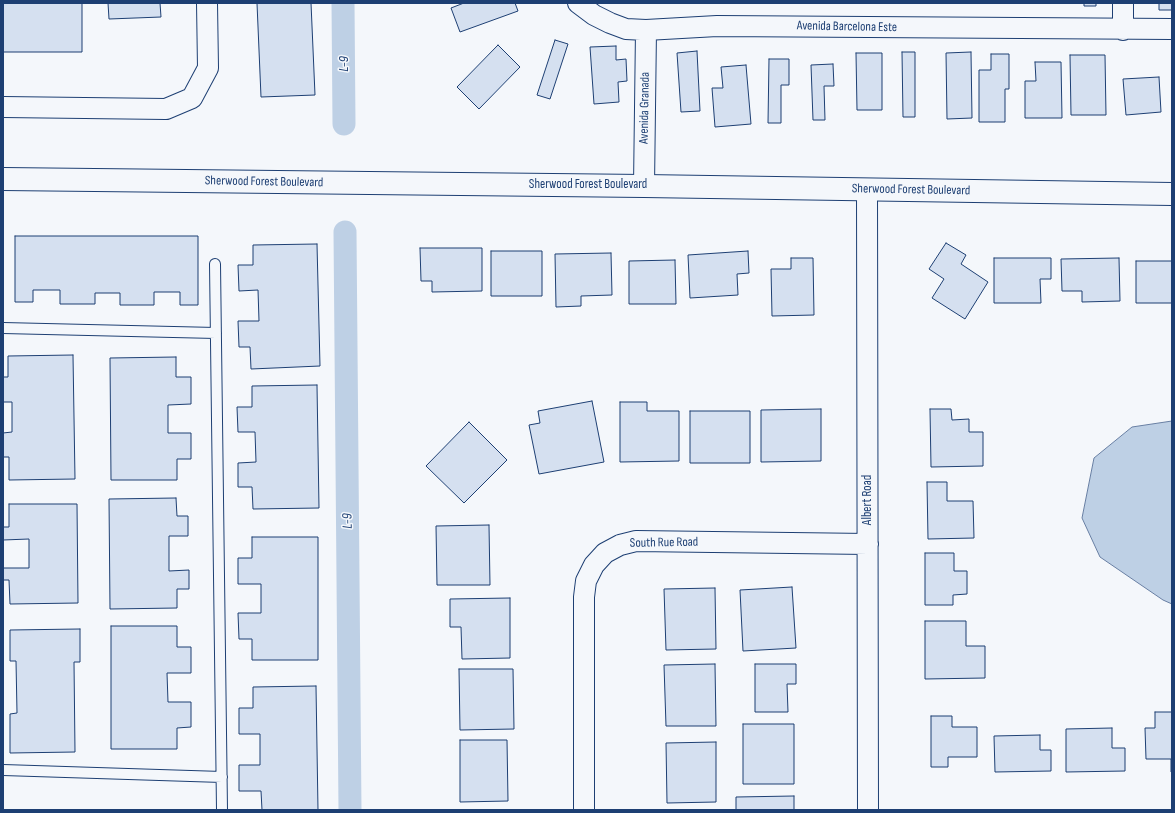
<!DOCTYPE html>
<html>
<head>
<meta charset="utf-8">
<style>
  body { margin:0 }
  #map { position:relative; width:1175px; height:813px; overflow:hidden; background:#f4f7fb; font-family:"Sofia Sans Condensed",sans-serif }
  canvas { display:block }
  .frame { position:absolute; inset:0; border:4px solid #1d3f73; pointer-events:none }
</style>
</head>
<body>
<div id="map">
<canvas width="1175" height="813"></canvas>
<div class="frame"></div>
</div>
<script>
const c = document.querySelector('canvas').getContext('2d');
c.lineJoin = 'round';
function paint(path, color) {
  c.fillStyle = color;
  c.fill(path, 'evenodd');
}
function shape(rows) {
  const path = new Path2D();
  for (const r of rows) {
    path.moveTo(r[0], r[1]);
    for (let i = 2; i < r.length; i += 2) path.lineTo(r[i], r[i + 1]);
  }
  return path;
}
function stroke(path, color, width, dash) {
  c.strokeStyle = color;
  c.lineWidth = width;
  c.lineCap = dash ? 'butt' : 'round';
  c.setLineDash(dash || []);
  c.stroke(path);
}
function drawText(font, color, halo, rows, align = 'center') {
  c.font = font + ' "Sofia Sans Condensed",sans-serif';
  c.lineWidth = 3;
  c.setLineDash([]);
  c.textBaseline = 'middle';
  c.strokeStyle = halo;
  c.fillStyle = color;
  for (const [text, x, y, turn = 0] of rows) {
    c.save();
    c.translate(x, y);
    c.rotate((+turn || 0) * Math.PI / 180);
    c.textAlign = isNaN(turn) ? turn : align;
    if (halo) c.strokeText(text, 0, 0);
    c.fillText(text, 0, 0);
    c.restore();
  }
}
const water = shape([
  [1172,421,1172,604,1163,600,1100,557,1082,518,1094,458,1132,427,1172,421]
]);
paint(water, '#bed0e5');
stroke(water, '#687fa3', 1);
stroke(shape([
  [343,3,344,124],
  [345,232,350,810]
]), '#bed0e5', 23);
const building = shape([
  [3,3,82,3,82,52,3,52,3,3],
  [108,3,160,3,161,17,109,19,108,3],
  [257,3,311,3,315,95,261,97,257,3],
  [464,3,515,3,518,11,460,32,451,8,464,3],
  [1084,3,1096,3,1096,6,1084,6,1084,3],
  [1159,3,1172,3,1172,10,1159,10,1159,3],
  [555,40,568,44,550,99,537,95,555,40],
  [498,45,520,67,479,109,457,87,498,45],
  [616,46,616,60,626,59,627,81,618,82,619,102,594,104,590,47,616,46],
  [697,51,700,111,681,112,677,53,697,51],
  [902,52,915,52,915,117,903,117,902,52],
  [971,52,972,118,947,119,946,53,971,52],
  [856,53,882,53,882,110,857,110,856,53],
  [991,54,1009,54,1009,89,1005,89,1005,122,979,122,979,70,991,70,991,54],
  [1070,55,1105,55,1106,115,1071,115,1070,55],
  [769,59,789,59,789,85,781,85,781,123,768,123,769,59],
  [1035,62,1061,62,1062,118,1025,118,1025,81,1036,81,1035,62],
  [833,64,834,86,824,86,825,120,813,120,811,65,833,64],
  [746,65,751,124,715,127,712,88,723,88,721,67,746,65],
  [1159,77,1161,112,1126,115,1123,79,1159,77],
  [15,236,198,236,198,305,180,305,180,292,154,292,154,305,120,305,120,293,95,293,95,304,60,304,60,290,33,290,33,302,15,302,15,236],
  [946,243,966,255,961,264,988,282,965,319,932,298,944,279,929,269,946,243],
  [317,244,320,366,251,369,250,347,239,347,238,321,259,321,258,290,239,291,238,265,253,265,253,245,317,244],
  [420,248,482,248,482,291,432,292,432,281,421,281,420,248],
  [491,251,542,251,542,296,491,296,491,251],
  [748,251,749,273,737,274,738,295,690,298,688,255,748,251],
  [611,253,612,295,581,296,581,306,556,307,555,254,611,253],
  [791,258,813,258,814,315,772,316,771,269,791,269,791,258],
  [994,258,1051,258,1051,279,1040,279,1041,303,994,303,994,258],
  [1119,258,1120,301,1082,302,1082,291,1062,291,1061,259,1119,258],
  [675,260,676,304,629,304,629,261,675,260],
  [1136,261,1172,261,1172,303,1136,303,1136,261],
  [73,355,75,479,9,480,9,457,3,457,3,433,12,432,12,402,3,402,3,377,8,377,8,356,73,355],
  [176,357,176,377,191,377,191,404,168,405,168,433,191,433,191,459,177,459,177,480,111,480,110,358,176,357],
  [317,385,319,508,253,509,252,487,238,487,238,463,256,462,255,432,238,432,237,407,252,407,252,386,317,385],
  [592,401,604,462,539,474,529,425,540,423,538,411,592,401],
  [620,402,647,402,647,411,679,411,679,461,620,462,620,402],
  [821,409,821,461,761,462,761,410,821,409],
  [930,409,951,409,952,420,969,419,969,432,983,432,983,466,931,467,930,409],
  [690,411,750,411,750,463,690,463,690,411],
  [469,422,507,460,464,503,426,466,469,422],
  [927,482,947,482,947,501,973,501,974,538,928,539,927,482],
  [176,498,177,516,188,516,188,536,169,536,169,571,189,570,189,589,177,589,177,608,110,609,109,499,176,498],
  [9,504,77,504,78,603,10,604,9,580,3,580,3,568,29,568,29,539,3,540,3,527,9,527,9,504],
  [489,525,490,585,437,585,436,526,489,525],
  [252,537,318,537,318,660,252,660,252,639,239,639,238,613,261,613,261,584,238,584,238,558,252,558,252,537],
  [925,553,954,553,954,571,967,571,967,594,953,595,953,605,925,605,925,553],
  [792,587,796,648,743,651,740,590,792,587],
  [715,588,716,649,666,650,664,589,715,588],
  [510,598,510,658,462,659,461,627,450,627,450,599,510,598],
  [925,621,966,621,966,646,985,646,985,678,925,679,925,621],
  [111,626,177,626,177,647,191,647,191,673,167,673,168,702,191,702,191,727,177,728,177,749,111,749,111,626],
  [80,629,80,662,74,662,75,752,10,753,10,714,17,713,16,661,10,661,10,630,80,629],
  [715,664,716,726,666,726,664,665,715,664],
  [755,664,796,664,796,684,787,684,788,712,755,712,755,664],
  [459,669,513,669,514,729,460,730,459,669],
  [316,686,318,810,262,810,261,791,239,791,239,765,260,765,260,734,239,734,239,708,253,708,253,687,316,686],
  [1155,712,1172,712,1172,772,1171,772,1171,759,1146,759,1145,728,1155,728,1155,712],
  [931,716,952,716,952,727,977,727,977,757,948,757,948,767,931,767,931,716],
  [743,724,794,724,794,784,743,784,743,724],
  [1112,728,1112,748,1125,748,1125,771,1066,772,1066,729,1112,728],
  [1040,735,1040,750,1051,750,1051,771,995,772,994,736,1040,735],
  [460,740,507,740,508,801,460,802,460,740],
  [716,742,716,802,667,803,666,743,716,742],
  [794,796,794,810,736,810,736,797,794,796]
]);
paint(building, '#d5e0f0');
stroke(building, '#1d3f73', 1);
const lane = shape([
  [215,264,222,810],
  [3,328,216,333],
  [3,770,222,777]
]);
const street = shape([
  [578,3,594,15,610,23,626,29,646,30,717,26,1172,29],
  [1123,3,1123,30],
  [3,107,166,109,192,98,208,68,207,3],
  [644,186,646,30],
  [867,190,868,810],
  [584,810,584,597,586,581,594,565,605,553,620,545,636,541,868,544]
]);
const secondary = shape([
  [3,179,644,186,1172,194]
]);
stroke(lane, '#1d3f73', 12);
stroke(street, '#1d3f73', 22);
stroke(secondary, '#1d3f73', 24);
stroke(lane, '#f4f7fb', 10);
stroke(street, '#f4f7fb', 20);
stroke(secondary, '#f4f7fb', 22);
drawText('13px', '#1d3f73', '#f4f7fb', [
  ["Avenida Barcelona Este",847,27,1],
  ["Avenida Granada",645,108,-89],
  ["Sherwood Forest Boulevard",264,182,1],
  ["Sherwood Forest Boulevard",588,185],
  ["Sherwood Forest Boulevard",911,190,1],
  ["Albert Road",868,500,-90],
  ["South Rue Road",664,543,-1]
]);
drawText('italic 14px', '#1d3f73', '#f4f7fb', [
  ["L-9",344,64,-90],
  ["L-9",348,521,-91]
]);
</script>
</body>
</html>
